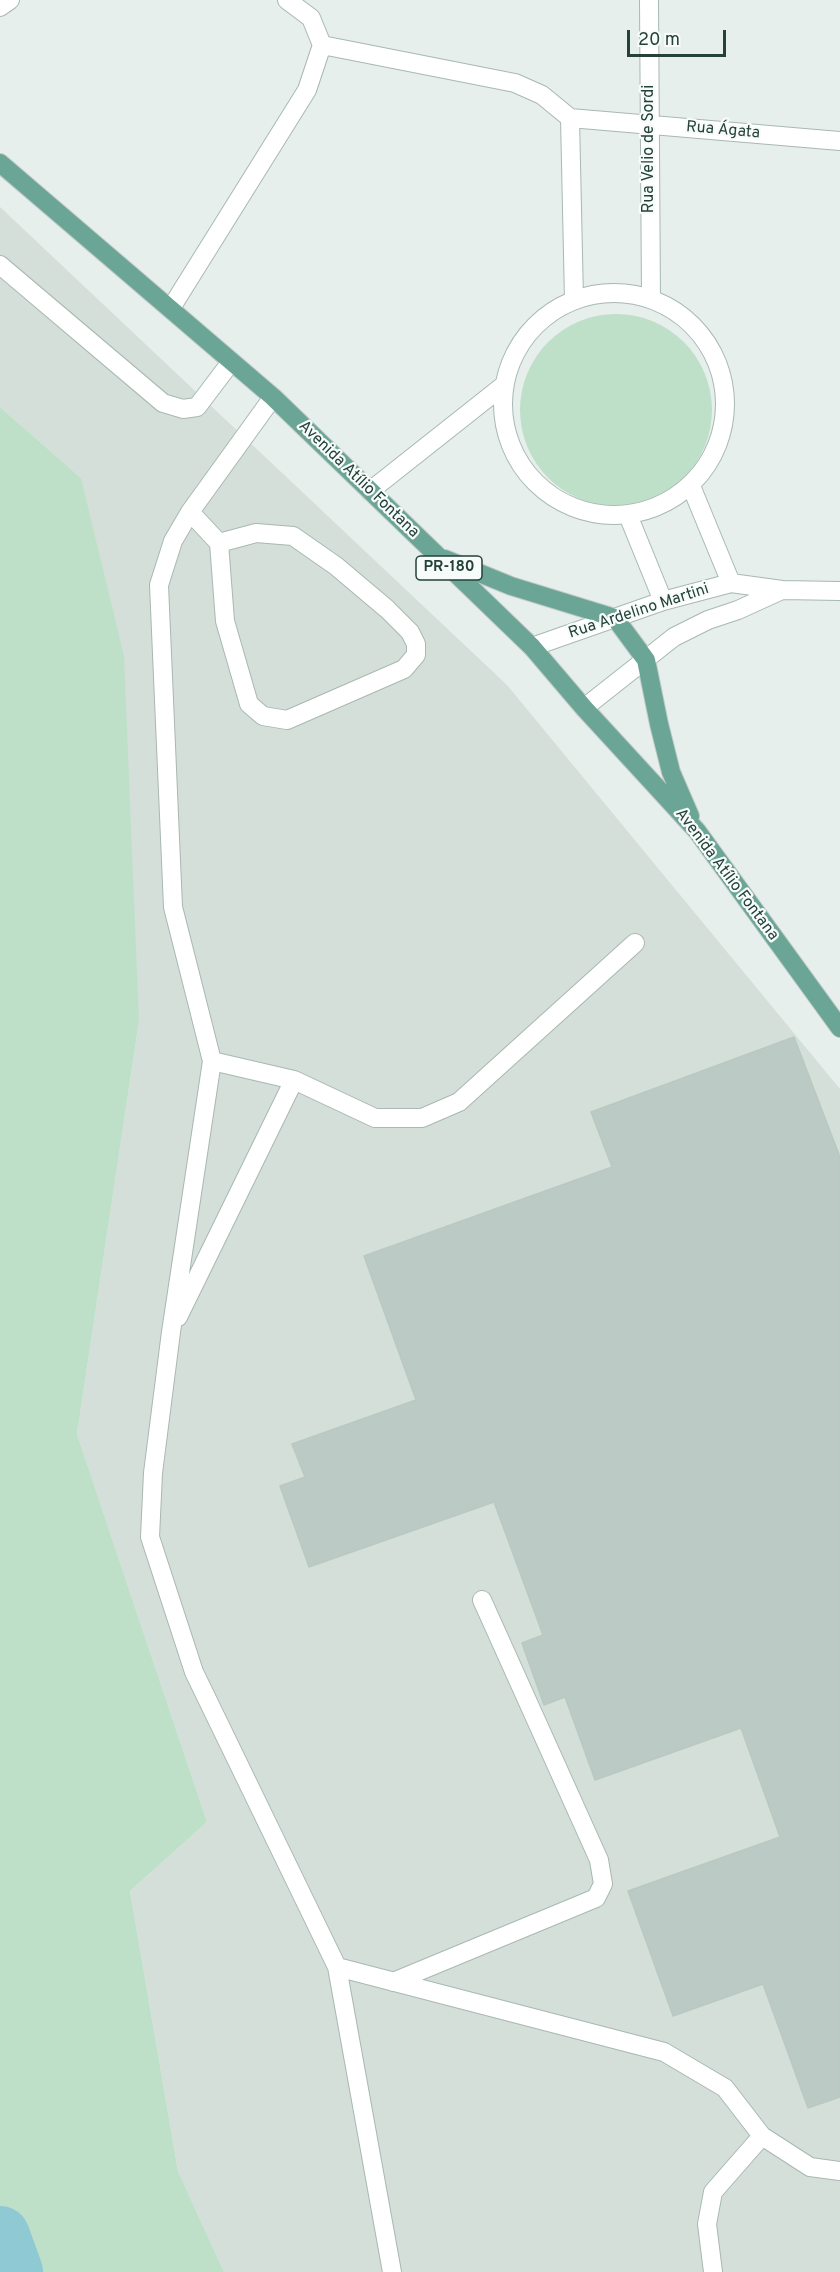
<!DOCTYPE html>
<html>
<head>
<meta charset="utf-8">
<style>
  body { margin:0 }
  #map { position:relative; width:840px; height:2272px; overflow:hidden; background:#e6efeb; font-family:Overpass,sans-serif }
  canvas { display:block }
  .scale { position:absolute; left:627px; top:30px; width:99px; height:27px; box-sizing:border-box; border:3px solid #24423a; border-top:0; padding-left:8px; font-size:18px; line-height:21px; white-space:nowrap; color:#24423a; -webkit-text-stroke:4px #f7fbf9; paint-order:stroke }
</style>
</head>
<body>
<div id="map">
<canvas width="840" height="2272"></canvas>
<div class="scale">20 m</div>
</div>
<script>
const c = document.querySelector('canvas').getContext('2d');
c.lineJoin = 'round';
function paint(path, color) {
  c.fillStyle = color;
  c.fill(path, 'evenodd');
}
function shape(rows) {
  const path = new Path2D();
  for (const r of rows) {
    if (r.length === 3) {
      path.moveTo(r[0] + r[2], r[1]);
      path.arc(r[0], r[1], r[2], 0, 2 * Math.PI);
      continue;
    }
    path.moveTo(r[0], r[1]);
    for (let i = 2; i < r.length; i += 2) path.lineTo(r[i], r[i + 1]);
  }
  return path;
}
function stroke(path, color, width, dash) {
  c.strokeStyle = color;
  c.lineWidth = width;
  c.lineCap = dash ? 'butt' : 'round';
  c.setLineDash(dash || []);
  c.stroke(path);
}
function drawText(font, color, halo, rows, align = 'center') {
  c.font = font + ' Overpass,sans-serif';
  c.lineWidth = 4.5;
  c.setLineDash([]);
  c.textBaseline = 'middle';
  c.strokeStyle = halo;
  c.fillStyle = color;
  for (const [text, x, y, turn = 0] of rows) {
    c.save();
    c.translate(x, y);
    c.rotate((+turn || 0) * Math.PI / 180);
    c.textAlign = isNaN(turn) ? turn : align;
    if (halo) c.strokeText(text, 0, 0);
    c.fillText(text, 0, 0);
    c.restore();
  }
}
paint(shape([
  [0,207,507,685,840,1089,840,2272,224,2272,178,2171,130,1891,207,1822,77,1434,139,1021,81,478,0,407]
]), '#d4dfda');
paint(shape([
  [616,410,96],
  [0,407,81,478,124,656,139,1021,77,1434,207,1822,130,1891,178,2171,224,2272,0,2272]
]), '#bfe0c8');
stroke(shape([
  [0,2236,13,2272]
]), '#8ec9d4', 60);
const building = shape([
  [794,1037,840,1157,840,2097,808,2108,763,1984,673,2016,628,1891,780,1837,741,1728,595,1780,565,1697,544,1705,522,1643,543,1635,494,1502,309,1567,280,1486,305,1477,292,1444,416,1400,364,1256,612,1167,591,1112,794,1037]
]);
paint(building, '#bbcac4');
stroke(building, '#b8c9c2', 1.5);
const minor = shape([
  [649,0,651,299],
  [0,7,10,0],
  [322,45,515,83,542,95,570,118],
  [570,118,840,141],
  [570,118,574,300],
  [0,265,163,403,183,409,197,407,231,362],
  [614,404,111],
  [171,308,307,90,322,45,311,18,287,0],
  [273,397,190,512,173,541,159,585,173,907,212,1061,171,1332,153,1473,150,1537,194,1672,337,1967,392,2272],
  [691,486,731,583],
  [370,491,504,385],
  [190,512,219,543,225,621,249,704,263,716,287,720,404,669,416,655,416,644,410,632,387,609,336,566,293,536,256,533,219,543],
  [628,515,663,601],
  [532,647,663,601,731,583,782,590,840,591],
  [584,708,674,637,708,620,738,610,782,590],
  [212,1061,294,1080,375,1118,422,1118,459,1102,635,943],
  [178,1317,294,1080],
  [337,1967,664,2052,725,2088,762,2136,810,2167,840,2171],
  [393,1982,596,1898,603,1884,599,1860,482,1600],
  [713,2272,707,2224,713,2192,762,2136]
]);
const major = shape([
  [0,163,273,397,532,647,584,708,697,831,840,1028],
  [445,559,511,586,615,618,646,660,659,724,671,772,690,816]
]);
stroke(minor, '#a8b8b2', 20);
stroke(major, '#c2cac8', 20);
stroke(minor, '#fff', 18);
stroke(major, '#6aa596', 18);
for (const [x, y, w] of [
  [449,568,66]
]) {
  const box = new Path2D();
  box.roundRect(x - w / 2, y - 12, w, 24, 4.5);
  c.fillStyle = '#f7fbf9';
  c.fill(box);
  stroke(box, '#24423a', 1.5);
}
drawText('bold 15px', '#24423a', null, [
  ["PR-180",449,568]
]);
drawText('16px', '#24423a', '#f7fbf9', [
  ["Rua Ágata",723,131,5],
  ["Rua Velio de Sordi",650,149,-90],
  ["Avenida Atílio Fontana",358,480,44],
  ["Rua Ardelino Martini",639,612,-18],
  ["Avenida Atílio Fontana",726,875,53]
]);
</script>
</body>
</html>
